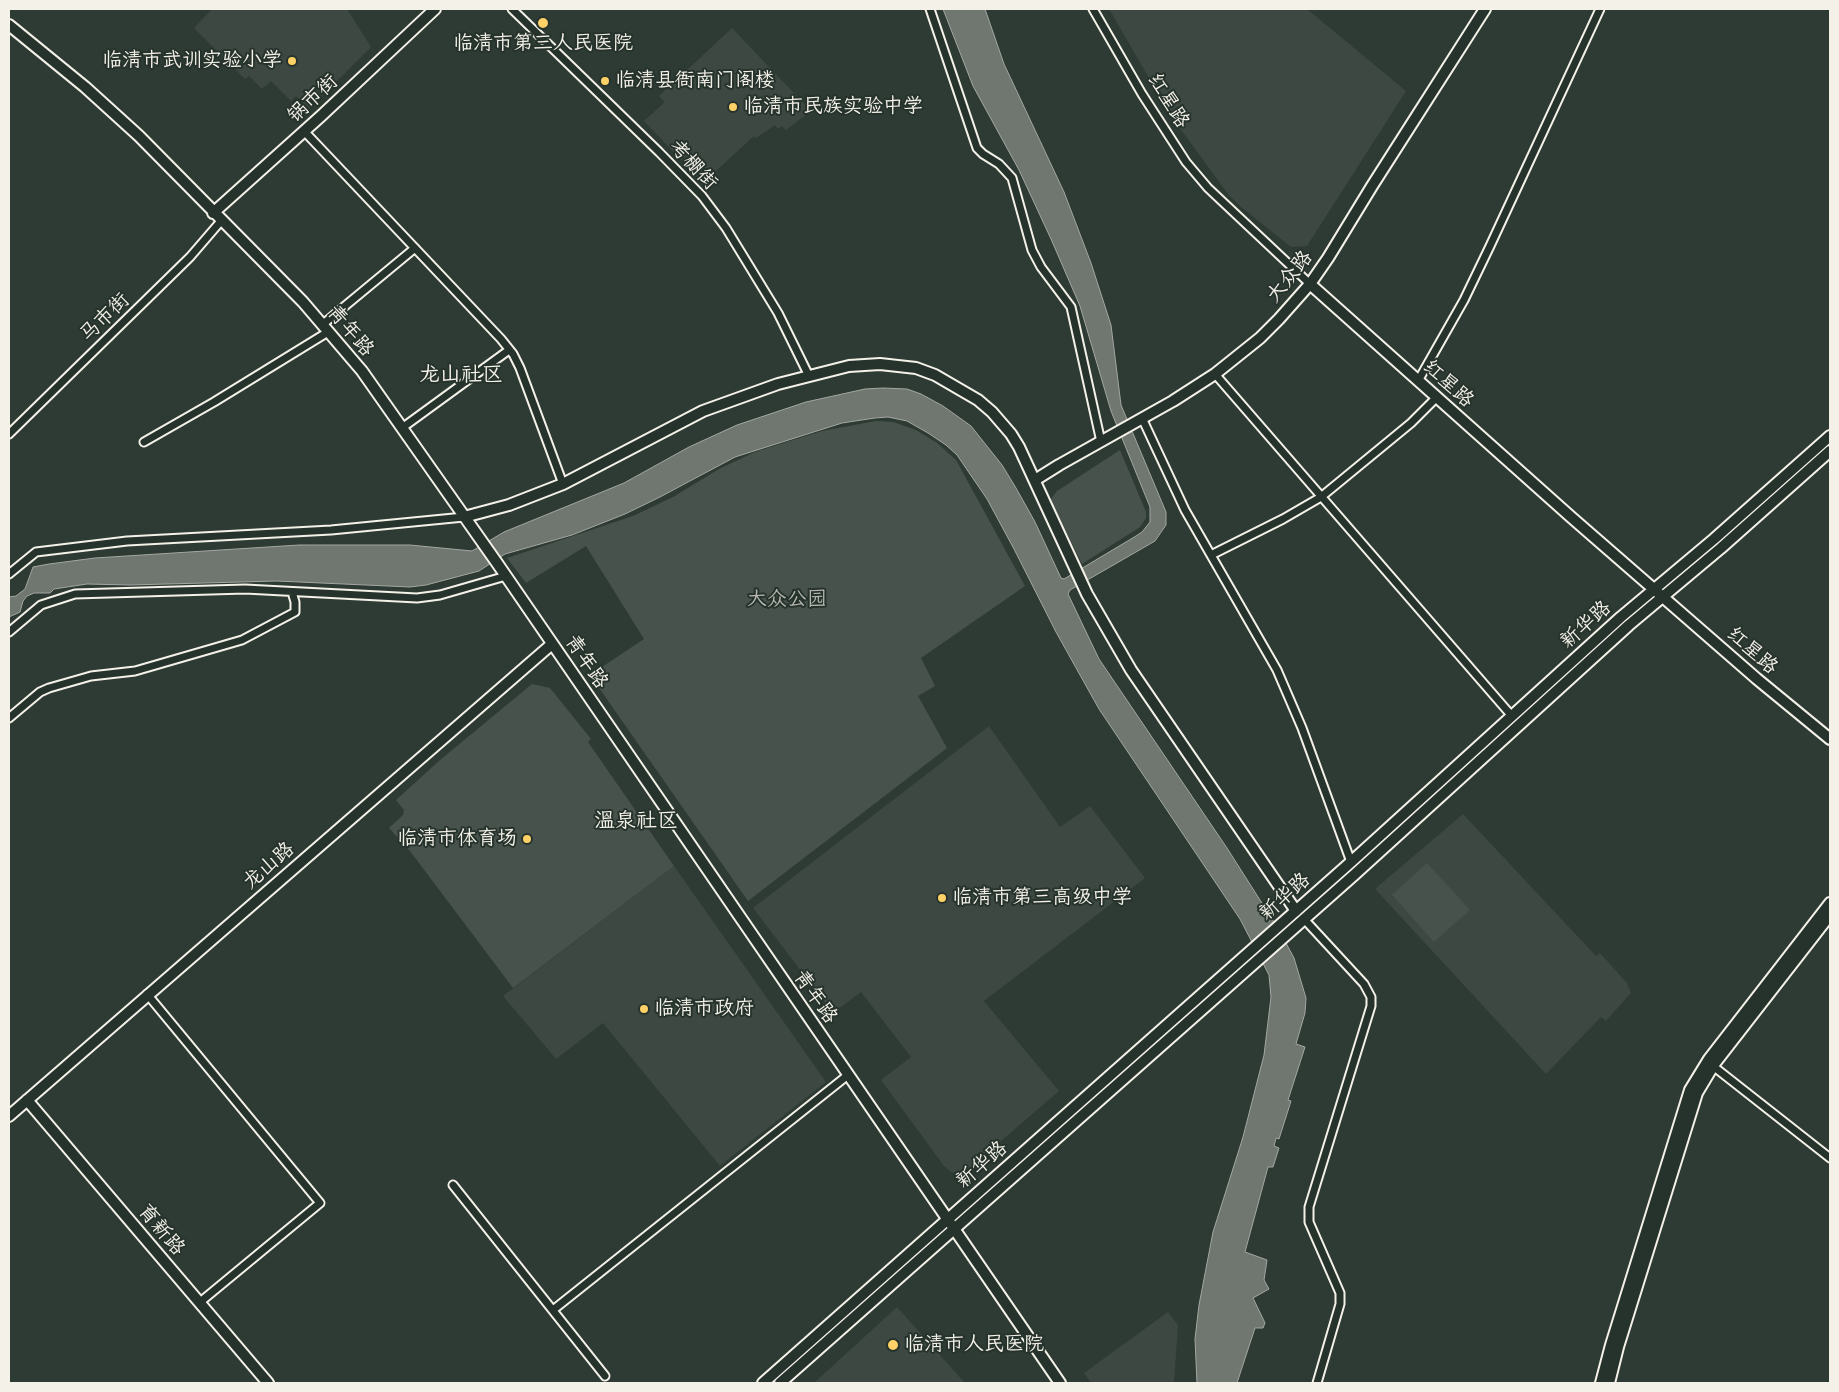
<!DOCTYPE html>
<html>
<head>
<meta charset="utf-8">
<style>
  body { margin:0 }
  #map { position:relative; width:1839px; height:1392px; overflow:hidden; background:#2e3b34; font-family:Caveat,sans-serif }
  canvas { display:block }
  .frame { position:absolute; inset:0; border:10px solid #f4f1e8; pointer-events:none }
</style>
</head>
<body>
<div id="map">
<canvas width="1839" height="1392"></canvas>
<div class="frame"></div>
</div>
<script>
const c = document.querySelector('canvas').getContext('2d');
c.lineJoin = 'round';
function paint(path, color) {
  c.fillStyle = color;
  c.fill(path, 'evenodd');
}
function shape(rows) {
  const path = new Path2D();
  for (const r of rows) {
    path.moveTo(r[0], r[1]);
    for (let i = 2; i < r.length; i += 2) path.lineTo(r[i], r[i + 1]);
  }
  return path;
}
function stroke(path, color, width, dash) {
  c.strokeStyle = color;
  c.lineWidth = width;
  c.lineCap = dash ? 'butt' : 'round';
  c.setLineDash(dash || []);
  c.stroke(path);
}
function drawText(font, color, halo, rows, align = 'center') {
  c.font = font + ' Caveat,"LXGW WenKai TC",sans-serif';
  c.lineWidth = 4;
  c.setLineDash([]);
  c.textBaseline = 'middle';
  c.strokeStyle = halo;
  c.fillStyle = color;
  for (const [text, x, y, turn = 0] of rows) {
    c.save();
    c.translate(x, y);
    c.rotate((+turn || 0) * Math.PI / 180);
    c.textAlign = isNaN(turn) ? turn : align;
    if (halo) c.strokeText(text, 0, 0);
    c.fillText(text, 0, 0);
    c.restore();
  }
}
paint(shape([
  [212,9,347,9,371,47,309,109,296,96,291,101,271,81,262,89,249,76,245,79,194,28],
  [1109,9,1307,9,1406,91,1307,246,1291,247,1241,207,1228,194,1171,116],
  [732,28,811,111,786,130,782,126,778,129,775,125,756,138,754,136,703,183,644,121,665,102,659,96],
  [989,726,1060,827,1090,806,1145,878,984,1001,1059,1091,964,1173,959,1175,951,1172,944,1166,881,1080,911,1057,861,992,833,1013,753,908],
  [1463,814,1596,956,1600,953,1627,983,1631,993,1606,1021,1601,1017,1546,1074,1375,889],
  [674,866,826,1082,720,1166,603,1023,556,1059,503,996],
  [897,1307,965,1383,814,1383],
  [1168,1312,1178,1325,1174,1383,1091,1383,1084,1373]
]), '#3c4841');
paint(shape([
  [876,421,893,422,916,430,937,443,956,460,1025,586,921,658,935,686,918,696,947,748,748,901,590,675,644,639,586,546,526,583,507,558,633,516,673,497,719,469,755,452,822,431],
  [1120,450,1146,512,1146,518,1140,527,1082,564,1052,503,1051,499,1057,491],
  [532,684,550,688,591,739,588,742,674,866,513,988,410,851,389,828,403,815,404,810,396,800,440,760],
  [1427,863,1470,910,1434,942,1392,895]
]), '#48524c');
const water = shape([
  [943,9,985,9,1004,64,1064,192,1091,263,1111,325,1121,405,1166,512,1166,525,1155,541,1070,590,1068,594,1099,659,1227,848,1279,930,1294,958,1306,998,1305,1013,1296,1044,1305,1047,1288,1100,1291,1101,1279,1139,1276,1138,1274,1146,1279,1148,1273,1167,1268,1167,1245,1252,1267,1260,1264,1280,1269,1289,1253,1298,1265,1323,1263,1328,1255,1328,1237,1383,1197,1383,1195,1339,1199,1305,1213,1232,1243,1137,1264,1055,1271,997,1269,975,1240,919,1099,709,1056,632,1014,549,987,499,957,455,946,445,928,433,907,421,888,417,875,418,842,423,735,457,660,497,625,514,572,535,505,554,479,571,426,585,410,587,277,581,130,585,87,584,54,589,50,593,34,593,27,596,23,601,20,612,9,617,9,597,16,596,25,589,33,567,49,564,95,558,299,545,410,545,472,551,504,532,624,483,689,447,737,425,806,402,865,389,883,388,907,389,921,394,943,406,971,426,1002,465,1016,488,1035,522,1061,578,1064,579,1136,536,1142,532,1150,522,1150,507,1111,411,1080,306,1051,239,1019,170,973,86,943,9]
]);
paint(water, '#6f7770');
stroke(water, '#a4a8a0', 1);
const street = shape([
  [512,9,659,152,702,196,726,228,778,313,809,376],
  [930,9,977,148,983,154,999,164,1012,178,1032,250,1041,267,1071,307,1101,442],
  [1093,9,1142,94,1186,162,1208,188,1310,284],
  [304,131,501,339,513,354,520,368,563,484],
  [322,325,415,248],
  [1215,374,1511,715],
  [1418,381,1464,300,1490,246,1600,9],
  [1142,418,1185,510,1277,670,1302,728,1351,862],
  [402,428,509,350],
  [9,434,190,257,221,221],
  [144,442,214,402,328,332],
  [1211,555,1283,519,1321,497,1411,423,1437,397],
  [9,574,36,552,127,541,331,530,464,517],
  [9,632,41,605,75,594,245,589,417,598,440,595,506,576],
  [9,718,40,692,49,688,91,676,135,671,242,640,295,612,295,602,292,592],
  [1304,919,1364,984,1371,997,1371,1006,1309,1207,1309,1222,1340,1293,1340,1304,1317,1383],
  [147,994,320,1203,199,1303],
  [1713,1066,1830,1158],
  [453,1185,605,1376],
  [553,1310,848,1075]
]);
const secondary = shape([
  [9,25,85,87,139,136,303,302,362,371,497,563,1060,1383],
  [213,213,321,116,435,9],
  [1310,284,1571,517,1757,679,1830,739],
  [1035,480,1059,465,1173,401,1215,374,1260,338,1279,319,1310,284,1328,258,1372,186,1485,9],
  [464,517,509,505,563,484,703,411,778,384,849,366,880,364,916,368,935,375,978,400,992,412,1011,434,1019,447,1087,594,1131,670,1296,911],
  [27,1100,268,1383],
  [9,1116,552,644],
  [763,1383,1351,862,1621,617,1714,539,1830,436],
  [780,1383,1354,875,1629,625,1721,548,1830,451],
  [1601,1383,1611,1345,1690,1090,1709,1059,1830,903],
  [1609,1383,1618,1347,1697,1093,1715,1063,1830,915]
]);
stroke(street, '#f4f1e8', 11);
stroke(secondary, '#f4f1e8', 14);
stroke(street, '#26332d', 7);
stroke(secondary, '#26332d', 10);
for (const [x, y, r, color] of [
  [543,23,6,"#ffd166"],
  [292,61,5,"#ffd166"],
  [605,81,5,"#ffd166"],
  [733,107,5,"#ffd166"],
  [527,839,5,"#ffd166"],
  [942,898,5,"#ffd166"],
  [644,1009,5,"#ffd166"],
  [893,1345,6,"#ffd166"]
]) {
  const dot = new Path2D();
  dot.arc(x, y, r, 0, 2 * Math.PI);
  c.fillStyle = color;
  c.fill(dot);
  stroke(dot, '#26332d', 2);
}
drawText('20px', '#f4f1e8', '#26332d', [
  ["临清市第三人民医院",543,44,"center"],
  ["临清市武训实验小学",282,61,"right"],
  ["临清县衙南门阁楼",615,81],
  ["临清市民族实验中学",743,107],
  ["临清市体育场",517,839,"right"],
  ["临清市第三高级中学",952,898],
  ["临清市政府",654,1009],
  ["临清市人民医院",904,1345]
], 'left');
drawText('20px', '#f4f1e8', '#26332d', [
  ["锅市街",313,99,-43],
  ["红星路",1168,101,58],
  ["考棚街",693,165,47],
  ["大众路",1290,277,-51],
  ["马市街",105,318,-44],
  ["青年路",350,331,50],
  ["红星路",1448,384,42],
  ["新华路",1586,625,-42],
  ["红星路",1752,651,41],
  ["青年路",586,662,56],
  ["龙山路",269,866,-41],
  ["新华路",1285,897,-42],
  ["青年路",815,997,55],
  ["新华路",982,1165,-41],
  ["育新路",161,1230,50]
]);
drawText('20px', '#b8b9b1', '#26332d', [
  ["大众公园",787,600]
]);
drawText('21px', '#f4f1e8', '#26332d', [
  ["龙山社区",461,375],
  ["温泉社区",636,821]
]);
</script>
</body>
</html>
